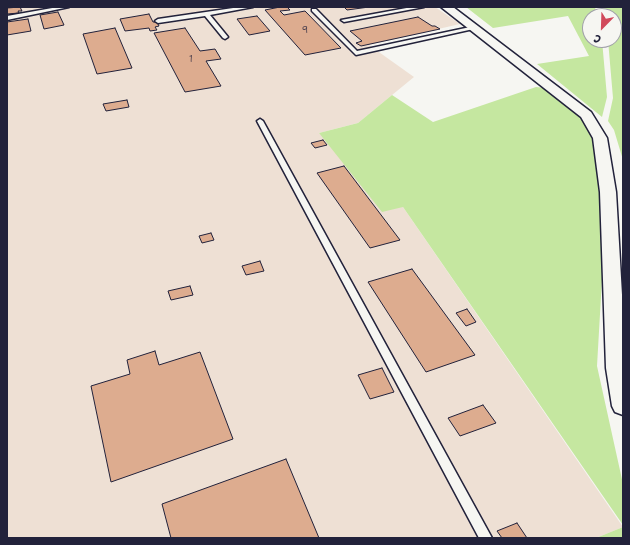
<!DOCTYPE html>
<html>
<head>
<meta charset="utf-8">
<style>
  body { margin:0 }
  #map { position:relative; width:630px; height:545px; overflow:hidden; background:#f6f6f2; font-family:"Shantell Sans",sans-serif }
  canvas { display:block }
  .frame { position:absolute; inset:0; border:8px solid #22223b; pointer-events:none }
  .north { position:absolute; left:582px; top:8px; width:40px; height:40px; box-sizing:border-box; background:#f6f6f2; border:1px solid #a1a1a9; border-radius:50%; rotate:203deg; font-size:11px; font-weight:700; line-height:16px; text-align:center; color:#22223b }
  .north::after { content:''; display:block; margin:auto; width:14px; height:18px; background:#d1495b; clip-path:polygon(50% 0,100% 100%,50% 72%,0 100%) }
</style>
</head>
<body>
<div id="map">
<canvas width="630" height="545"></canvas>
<div class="frame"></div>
<div class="north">С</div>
</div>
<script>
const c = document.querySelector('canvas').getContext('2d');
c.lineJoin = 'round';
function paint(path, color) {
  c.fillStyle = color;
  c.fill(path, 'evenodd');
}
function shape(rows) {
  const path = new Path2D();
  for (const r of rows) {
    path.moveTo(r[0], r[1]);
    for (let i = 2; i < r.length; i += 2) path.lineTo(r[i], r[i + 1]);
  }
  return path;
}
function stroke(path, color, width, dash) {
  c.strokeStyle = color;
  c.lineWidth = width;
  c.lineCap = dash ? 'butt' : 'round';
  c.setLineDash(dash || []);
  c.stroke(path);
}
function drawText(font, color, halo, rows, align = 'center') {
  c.font = font + ' "Shantell Sans",sans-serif';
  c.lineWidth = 3.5;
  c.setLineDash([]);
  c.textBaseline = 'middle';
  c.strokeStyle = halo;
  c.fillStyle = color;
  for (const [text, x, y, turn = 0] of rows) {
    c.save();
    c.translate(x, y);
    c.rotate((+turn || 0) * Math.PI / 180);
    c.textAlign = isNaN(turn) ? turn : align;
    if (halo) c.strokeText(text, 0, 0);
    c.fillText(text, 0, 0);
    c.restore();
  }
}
paint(shape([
  [7,7,435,7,460,24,369,45,414,77,358,123,319,133,403,207,623,527,596,538,7,538]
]), '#eee0d4');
paint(shape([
  [466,7,595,7,597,16,590,16,590,40,602,40,607,97,602,117,537,64,589,56,568,16,493,28],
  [601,7,623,7,623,160,614,130,608,121,613,98,608,40,614,40,614,16,603,16],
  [536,87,546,88,587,122,602,155,603,262,597,366,623,484,623,525,403,207,382,212,319,133,358,123,392,95,433,122],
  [623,527,623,538,596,538]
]), '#c5e7a0');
const building = shape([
  [20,7,22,11,18,11,19,13,7,14,7,8,20,7],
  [280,7,287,7,290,10,280,11,284,15,305,11,341,48,305,55,265,10,280,7],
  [344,7,369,7,347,10,344,7],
  [58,12,64,25,44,29,40,15,58,12],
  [149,14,153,22,157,22,159,26,155,27,157,30,150,31,149,28,125,31,120,19,149,14],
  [257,16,270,31,249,35,237,19,257,16],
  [418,17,432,26,435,26,440,29,361,46,356,43,362,41,350,31,418,17],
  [28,19,31,31,7,35,7,22,28,19],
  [115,28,132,68,97,74,83,34,115,28],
  [185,28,200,51,215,49,221,59,206,61,221,86,185,92,154,33,185,28],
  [127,100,129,107,106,111,103,104,127,100],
  [323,140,327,145,315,148,311,143,323,140],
  [344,166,400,240,370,248,317,173,344,166],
  [211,233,214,240,202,243,199,236,211,233],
  [260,261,264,271,246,275,242,266,260,261],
  [412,269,475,355,426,372,368,282,412,269],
  [190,286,193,295,171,300,168,291,190,286],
  [467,309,476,322,466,326,456,313,467,309],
  [155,351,159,365,200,352,233,439,111,482,91,386,130,374,127,360,155,351],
  [382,368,394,392,370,399,358,375,382,368],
  [483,405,496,423,460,436,448,418,483,405],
  [286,459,319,538,171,538,162,504,286,459],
  [517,523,527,538,502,538,497,531,517,523]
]);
paint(building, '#ddac8f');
stroke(building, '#22223b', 1);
const lane = shape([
  [58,7,69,7,7,20,7,16,58,7],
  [240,7,253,7,210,15,228,37,225,39,223,38,205,16,158,23,155,21,158,19,240,7],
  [412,7,424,7,344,22,341,20,412,7],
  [312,9,316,9,357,51,475,26,478,28,356,55,312,11,312,9],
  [260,119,263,121,492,538,479,538,257,121,260,119]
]);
const street = shape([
  [441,7,453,7,591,112,607,138,616,192,623,312,623,415,615,412,612,406,606,368,600,192,593,138,581,117,441,7]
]);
stroke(lane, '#22223b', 3);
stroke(street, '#22223b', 3);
paint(lane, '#f6f6f2');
paint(street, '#f6f6f2');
drawText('9px', '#514450', null, [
  ["9",305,31],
  ["1",191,60]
]);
</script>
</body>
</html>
